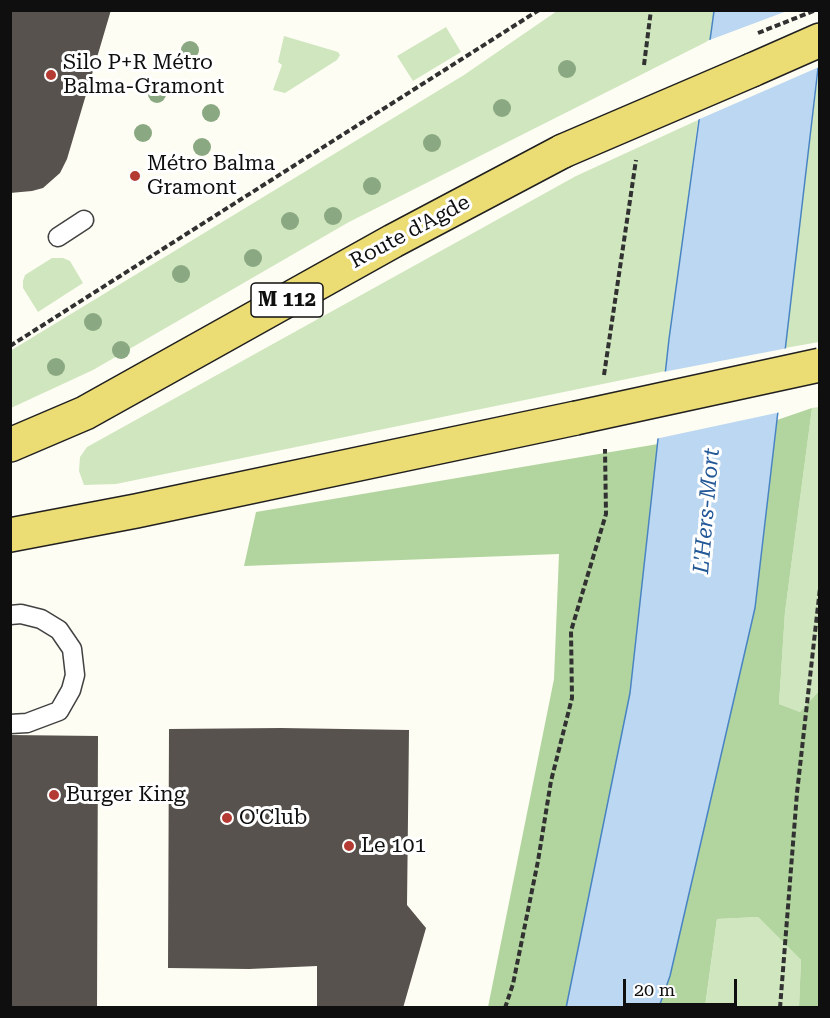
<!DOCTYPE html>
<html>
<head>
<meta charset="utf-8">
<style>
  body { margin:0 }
  #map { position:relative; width:830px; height:1018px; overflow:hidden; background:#fefdf3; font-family:"Roboto Serif",serif }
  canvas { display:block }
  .frame { position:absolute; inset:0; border:12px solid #0f0f0f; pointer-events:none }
  .scale { position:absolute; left:623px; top:979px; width:114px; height:27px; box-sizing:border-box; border:3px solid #0f0f0f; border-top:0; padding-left:8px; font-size:18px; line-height:21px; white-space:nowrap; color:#0f0f0f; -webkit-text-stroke:4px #fff; paint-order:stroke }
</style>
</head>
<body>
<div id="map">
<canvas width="830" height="1018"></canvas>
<div class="frame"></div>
<div class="scale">20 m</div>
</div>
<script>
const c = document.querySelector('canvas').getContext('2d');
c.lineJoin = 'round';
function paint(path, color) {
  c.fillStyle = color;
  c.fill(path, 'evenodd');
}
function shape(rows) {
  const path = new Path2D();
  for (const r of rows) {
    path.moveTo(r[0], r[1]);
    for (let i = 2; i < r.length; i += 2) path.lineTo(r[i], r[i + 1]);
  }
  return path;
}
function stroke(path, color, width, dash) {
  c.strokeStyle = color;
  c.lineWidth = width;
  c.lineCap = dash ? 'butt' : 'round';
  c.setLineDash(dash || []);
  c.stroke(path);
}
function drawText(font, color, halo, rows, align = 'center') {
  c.font = font + ' "Roboto Serif",serif';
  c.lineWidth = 6;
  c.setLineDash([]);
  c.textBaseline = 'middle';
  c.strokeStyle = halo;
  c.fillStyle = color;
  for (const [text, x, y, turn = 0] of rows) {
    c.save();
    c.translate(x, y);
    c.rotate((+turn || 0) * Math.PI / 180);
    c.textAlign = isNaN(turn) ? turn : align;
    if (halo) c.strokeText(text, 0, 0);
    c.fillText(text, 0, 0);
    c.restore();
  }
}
paint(shape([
  [557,11,714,11,710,40,349,222,93,370,11,408,10,351,464,75],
  [446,27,461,52,413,81,397,56],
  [284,36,338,52,340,55,337,60,285,93,273,90,282,65,278,62],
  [819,67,819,342,785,348,794,266],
  [698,120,666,371,116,484,84,485,79,471,80,457,87,447,576,176],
  [52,258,63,258,70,261,83,283,38,312,23,288,23,281,25,275],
  [819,407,819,691,800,712,779,704,785,612,812,408],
  [758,917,801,960,799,1007,705,1008,717,919]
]), '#cfe6bf');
paint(shape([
  [812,408,785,612,779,704,800,712,819,691,819,1007,799,1007,801,960,758,917,717,919,705,1007,659,1008,670,976,755,608,777,420],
  [658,444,630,693,566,1007,488,1007,554,679,559,554,244,566,256,512]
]), '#b2d59f');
const water = shape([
  [714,11,819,11,819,60,755,608,670,976,659,1007,566,1008,630,693,669,339,714,11]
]);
paint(water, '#bcd7f1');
stroke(water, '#4984c2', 1.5);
paint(shape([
  [787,11,819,11,819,67,695,121,707,41],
  [788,348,781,412,655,439,663,372]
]), '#fefdf3');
paint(shape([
  [10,10,111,10,67,159,60,173,43,188,32,191,10,193],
  [281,728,409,730,407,905,426,928,403,1008,317,1007,317,966,249,969,168,968,169,729],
  [10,735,98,736,97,1008,10,1008]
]), '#57524d');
const service = shape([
  [58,237,84,220],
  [10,615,21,614,41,619,59,630,72,649,75,675,71,690,59,711,27,723,10,724]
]);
const primary = shape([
  [752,70,820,40],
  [10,445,85,413,393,241,563,151],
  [10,535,136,511,576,418]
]);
stroke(service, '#424242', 21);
stroke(primary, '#202020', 36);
stroke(shape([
  [644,65,651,10],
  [10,346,539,10],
  [604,375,636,160],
  [505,1008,513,984,538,861,551,781,572,698,571,631,606,514,605,449],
  [780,1008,797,793,820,588]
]), '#313131', 4, [6, 3]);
stroke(service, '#fff', 18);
stroke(primary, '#ecdc74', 33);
const primaryBridge = shape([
  [563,151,752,70],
  [576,418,820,365]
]);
stroke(primaryBridge, '#202020', 36, []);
stroke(shape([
  [758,33,816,10]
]), '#313131', 4, [6, 3]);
stroke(primaryBridge, '#ecdc74', 33);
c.fillStyle = '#8aa882';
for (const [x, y] of [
  [190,50],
  [567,69],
  [157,94],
  [502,108],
  [211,113],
  [143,133],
  [432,143],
  [202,147],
  [372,186],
  [333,216],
  [290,221],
  [253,258],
  [181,274],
  [93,322],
  [121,350],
  [56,367]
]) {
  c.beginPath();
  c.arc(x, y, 9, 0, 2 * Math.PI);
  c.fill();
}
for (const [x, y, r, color] of [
  [51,75,6,"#b43b33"],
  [135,176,6,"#b43b33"],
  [54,795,6,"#b43b33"],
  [227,818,6,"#b43b33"],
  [349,846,6,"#b43b33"]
]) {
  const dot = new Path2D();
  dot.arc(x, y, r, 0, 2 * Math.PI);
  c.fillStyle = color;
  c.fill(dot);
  stroke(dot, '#fff', 2);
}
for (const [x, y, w] of [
  [287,300,72]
]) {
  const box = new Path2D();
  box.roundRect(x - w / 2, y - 17, w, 34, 4.5);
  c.fillStyle = '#fff';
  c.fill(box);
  stroke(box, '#0f0f0f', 1.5);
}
drawText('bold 20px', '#0f0f0f', null, [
  ["M 112",287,300]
]);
drawText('21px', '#0f0f0f', '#fff', [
  ["Silo P+R Métro",63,63],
  ["Balma-Gramont",63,87],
  ["Métro Balma",147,164],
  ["Gramont",147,188],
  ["Burger King",66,795],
  ["O'Club",239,818],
  ["Le 101",361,846]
], 'left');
drawText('21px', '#0f0f0f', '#fff', [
  ["Route d'Agde",410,232,-28]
]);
drawText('italic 22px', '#235897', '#fff', [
  ["L'Hers-Mort",707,511,-85]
]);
</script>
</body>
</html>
